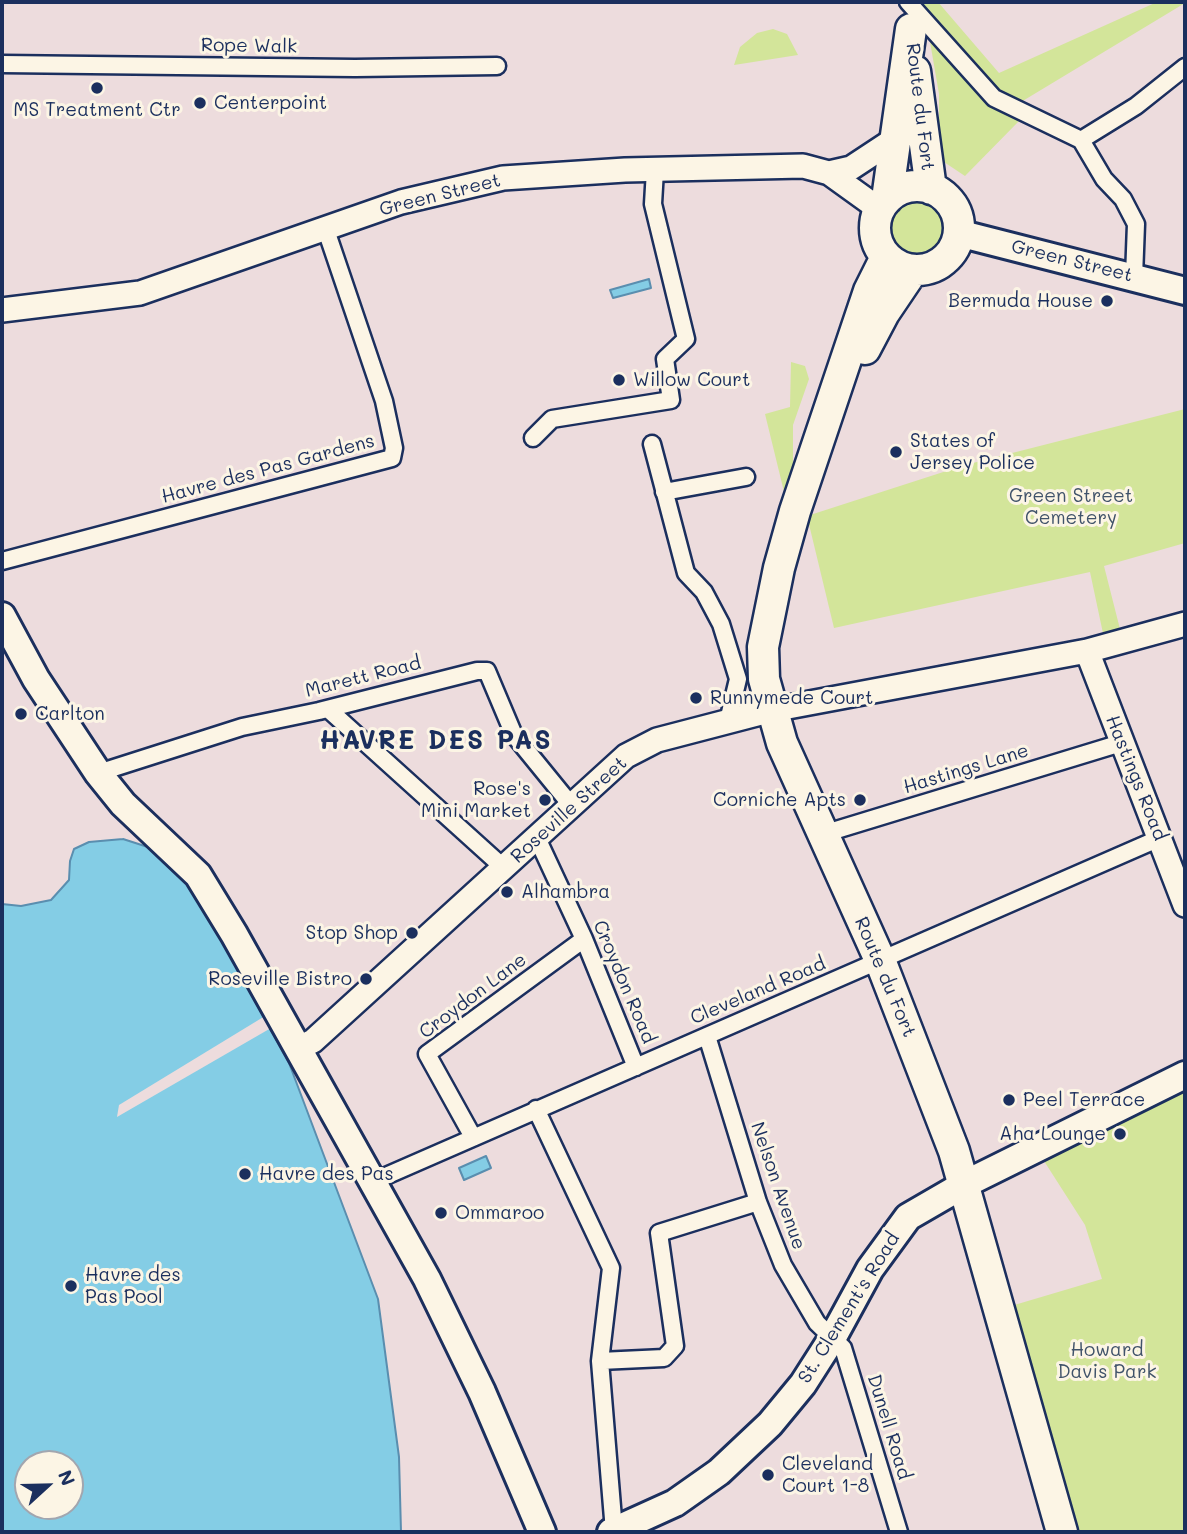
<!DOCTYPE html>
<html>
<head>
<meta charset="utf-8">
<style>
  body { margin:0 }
  #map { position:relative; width:1187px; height:1534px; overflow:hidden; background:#eddcdd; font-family:Mali,sans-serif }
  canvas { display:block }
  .frame { position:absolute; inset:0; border:4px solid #1b2f5e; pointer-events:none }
  .north { position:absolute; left:14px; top:1450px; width:70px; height:70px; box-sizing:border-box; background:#fcf5e5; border:2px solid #a2a6af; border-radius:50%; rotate:68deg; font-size:19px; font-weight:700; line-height:28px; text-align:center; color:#1b2f5e }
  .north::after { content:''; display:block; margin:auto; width:24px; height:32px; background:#1b2f5e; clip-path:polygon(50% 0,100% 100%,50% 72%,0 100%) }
</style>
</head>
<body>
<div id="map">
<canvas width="1187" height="1534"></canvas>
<div class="frame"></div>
<div class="north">N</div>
</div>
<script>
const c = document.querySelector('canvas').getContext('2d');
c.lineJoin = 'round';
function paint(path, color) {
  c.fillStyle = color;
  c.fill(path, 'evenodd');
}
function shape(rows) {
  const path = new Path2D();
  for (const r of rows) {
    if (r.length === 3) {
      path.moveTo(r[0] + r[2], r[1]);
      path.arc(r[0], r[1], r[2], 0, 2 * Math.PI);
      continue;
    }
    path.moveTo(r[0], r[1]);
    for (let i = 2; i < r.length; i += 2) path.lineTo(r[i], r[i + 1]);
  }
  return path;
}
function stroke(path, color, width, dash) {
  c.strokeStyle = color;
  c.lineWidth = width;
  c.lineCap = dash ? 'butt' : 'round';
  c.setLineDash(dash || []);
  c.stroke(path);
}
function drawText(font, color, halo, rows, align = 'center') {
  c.font = font + ' Mali,sans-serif';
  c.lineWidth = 6;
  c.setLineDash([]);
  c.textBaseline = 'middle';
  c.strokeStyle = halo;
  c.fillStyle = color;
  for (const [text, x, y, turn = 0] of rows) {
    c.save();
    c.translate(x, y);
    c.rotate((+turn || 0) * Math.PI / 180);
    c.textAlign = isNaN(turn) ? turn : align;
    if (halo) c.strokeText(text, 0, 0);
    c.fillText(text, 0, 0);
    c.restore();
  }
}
paint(shape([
  [917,2,938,2,999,73,1157,2,1185,3,1021,102,994,86,973,66],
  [773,29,787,34,798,55,734,65,740,47,757,33],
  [929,36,994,109,1019,121,965,176,944,162,939,143,939,94],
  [917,228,41],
  [791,362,805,366,809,379,793,425,793,477,787,504,765,414,790,407],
  [1185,409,1185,543,1104,566,1121,633,1104,638,1090,572,834,628,807,516,965,465],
  [1185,1090,1185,1532,1073,1532,1011,1306,1102,1279,1085,1225,1044,1161]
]), '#d3e59a');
const water = shape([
  [649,279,651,288,613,298,610,290,649,279],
  [123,839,154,849,188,879,289,1063,378,1299,399,1457,401,1532,2,1532,2,904,21,906,51,900,69,880,70,861,74,849,89,842,123,839],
  [28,1464,70,1464,70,1506,28,1506,28,1464],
  [486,1156,491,1168,464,1180,459,1168,486,1156]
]);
paint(water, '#84cde5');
stroke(water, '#5a8eaf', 2);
paint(shape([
  [265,1016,271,1028,117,1117,119,1105]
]), '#eddcdd');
const street = shape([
  [908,2,994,98,1081,140],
  [2,64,355,68,497,66],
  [1081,140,1104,179,1123,199,1136,224,1134,277],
  [1081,140,1136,106,1185,67],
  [533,438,552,419,671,400,665,359,686,339,653,204,655,170],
  [652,444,686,573,704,592,721,624,738,679,728,721],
  [664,492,746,477],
  [2,561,392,458,394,448,384,401,325,227],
  [328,709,504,868],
  [98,773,242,727,319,711,477,671,487,671,514,735,571,805],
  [823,834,1121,743],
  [537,838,584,939,636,1067],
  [707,1036,758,1202,783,1265,817,1323,843,1348,899,1532],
  [536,1109,611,1268,600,1361,614,1531],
  [473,1137,427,1054,584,939],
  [372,1182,1160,838],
  [600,1361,664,1358,675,1346,659,1233,758,1202]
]);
const secondary = shape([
  [829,173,851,168,895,139],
  [2,310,140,293,401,202,503,178,625,170,803,166,829,173,879,209],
  [1087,651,1185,905],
  [299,1048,313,1041,626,756,657,740,772,710,1087,651,1185,624]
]);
const primary = shape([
  [958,233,1185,291],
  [2,616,36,679,98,773,123,804,198,875,234,934,427,1279,482,1392,542,1532],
  [611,1532,675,1503,719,1472,770,1424,803,1384,833,1337,870,1269,908,1217,965,1184,1185,1075]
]);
const highway = shape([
  [915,71,931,189],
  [917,228,42],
  [887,199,911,29],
  [886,257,869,291,795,511,779,568,763,647,764,679,782,743,880,960,954,1151,1062,1532],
  [865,349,884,313,913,270]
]);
stroke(street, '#1b2f5e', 21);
stroke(secondary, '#1b2f5e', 28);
stroke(primary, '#1b2f5e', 32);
stroke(highway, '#1b2f5e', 35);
stroke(street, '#fcf5e5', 16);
stroke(secondary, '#fcf5e5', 23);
stroke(primary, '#fcf5e5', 26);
stroke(highway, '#fcf5e5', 30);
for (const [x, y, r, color] of [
  [97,88,7,"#1b2f5e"],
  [200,103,7,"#1b2f5e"],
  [1107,301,7,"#1b2f5e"],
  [619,380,7,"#1b2f5e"],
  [896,452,7,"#1b2f5e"],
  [696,698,7,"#1b2f5e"],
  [21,714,7,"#1b2f5e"],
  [545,800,7,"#1b2f5e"],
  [860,800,7,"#1b2f5e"],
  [507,892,7,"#1b2f5e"],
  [412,933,7,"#1b2f5e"],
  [366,979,7,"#1b2f5e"],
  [1009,1100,7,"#1b2f5e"],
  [1120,1134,7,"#1b2f5e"],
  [245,1174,7,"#1b2f5e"],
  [441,1213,7,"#1b2f5e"],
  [71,1286,7,"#1b2f5e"],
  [768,1475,7,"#1b2f5e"]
]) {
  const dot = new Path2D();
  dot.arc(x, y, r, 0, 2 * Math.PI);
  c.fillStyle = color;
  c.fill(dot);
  stroke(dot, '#fcf5e5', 2.5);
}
drawText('19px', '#1b2f5e', '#fcf5e5', [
  ["Rope Walk",249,46,1],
  ["Route du Fort",920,107,83],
  ["Green Street",440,195,-14],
  ["Green Street",1072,261,14],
  ["Havre des Pas Gardens",268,469,-15],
  ["Marett Road",363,677,-14],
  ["Hastings Lane",966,769,-17],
  ["Hastings Road",1136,778,68],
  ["Roseville Street",569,810,-42],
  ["Route du Fort",885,977,67],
  ["Croydon Road",624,982,67],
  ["Cleveland Road",758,991,-23],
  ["Croydon Lane",473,996,-37],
  ["Nelson Avenue",778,1186,71],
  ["St. Clement's Road",849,1308,-58],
  ["Dunell Road",889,1427,73]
]);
drawText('19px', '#1b2f5e', '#fcf5e5', [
  ["Centerpoint",214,103],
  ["MS Treatment Ctr",97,110,"center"],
  ["Bermuda House",1093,301,"right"],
  ["Willow Court",633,380],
  ["States of",910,441],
  ["Jersey Police",910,463],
  ["Runnymede Court",710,698],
  ["Carlton",35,714],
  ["Rose's",531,789,"right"],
  ["Mini Market",531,811,"right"],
  ["Corniche Apts",846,800,"right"],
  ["Alhambra",521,892],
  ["Stop Shop",398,933,"right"],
  ["Roseville Bistro",352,979,"right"],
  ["Peel Terrace",1023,1100],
  ["Aha Lounge",1106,1134,"right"],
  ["Havre des Pas",259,1174],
  ["Ommaroo",455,1213],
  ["Havre des",85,1275],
  ["Pas Pool",85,1297],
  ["Cleveland",782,1464],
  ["Court 1-8",782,1486]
], 'left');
drawText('19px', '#40536a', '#fcf5e5', [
  ["Green Street",1071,496],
  ["Cemetery",1071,518],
  ["Howard",1107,1350],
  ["Davis Park",1107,1372]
]);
c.letterSpacing = '2px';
drawText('bold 26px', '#1b2f5e', '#fcf5e5', [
  ["HAVRE DES PAS",436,741]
]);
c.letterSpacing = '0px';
</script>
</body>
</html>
